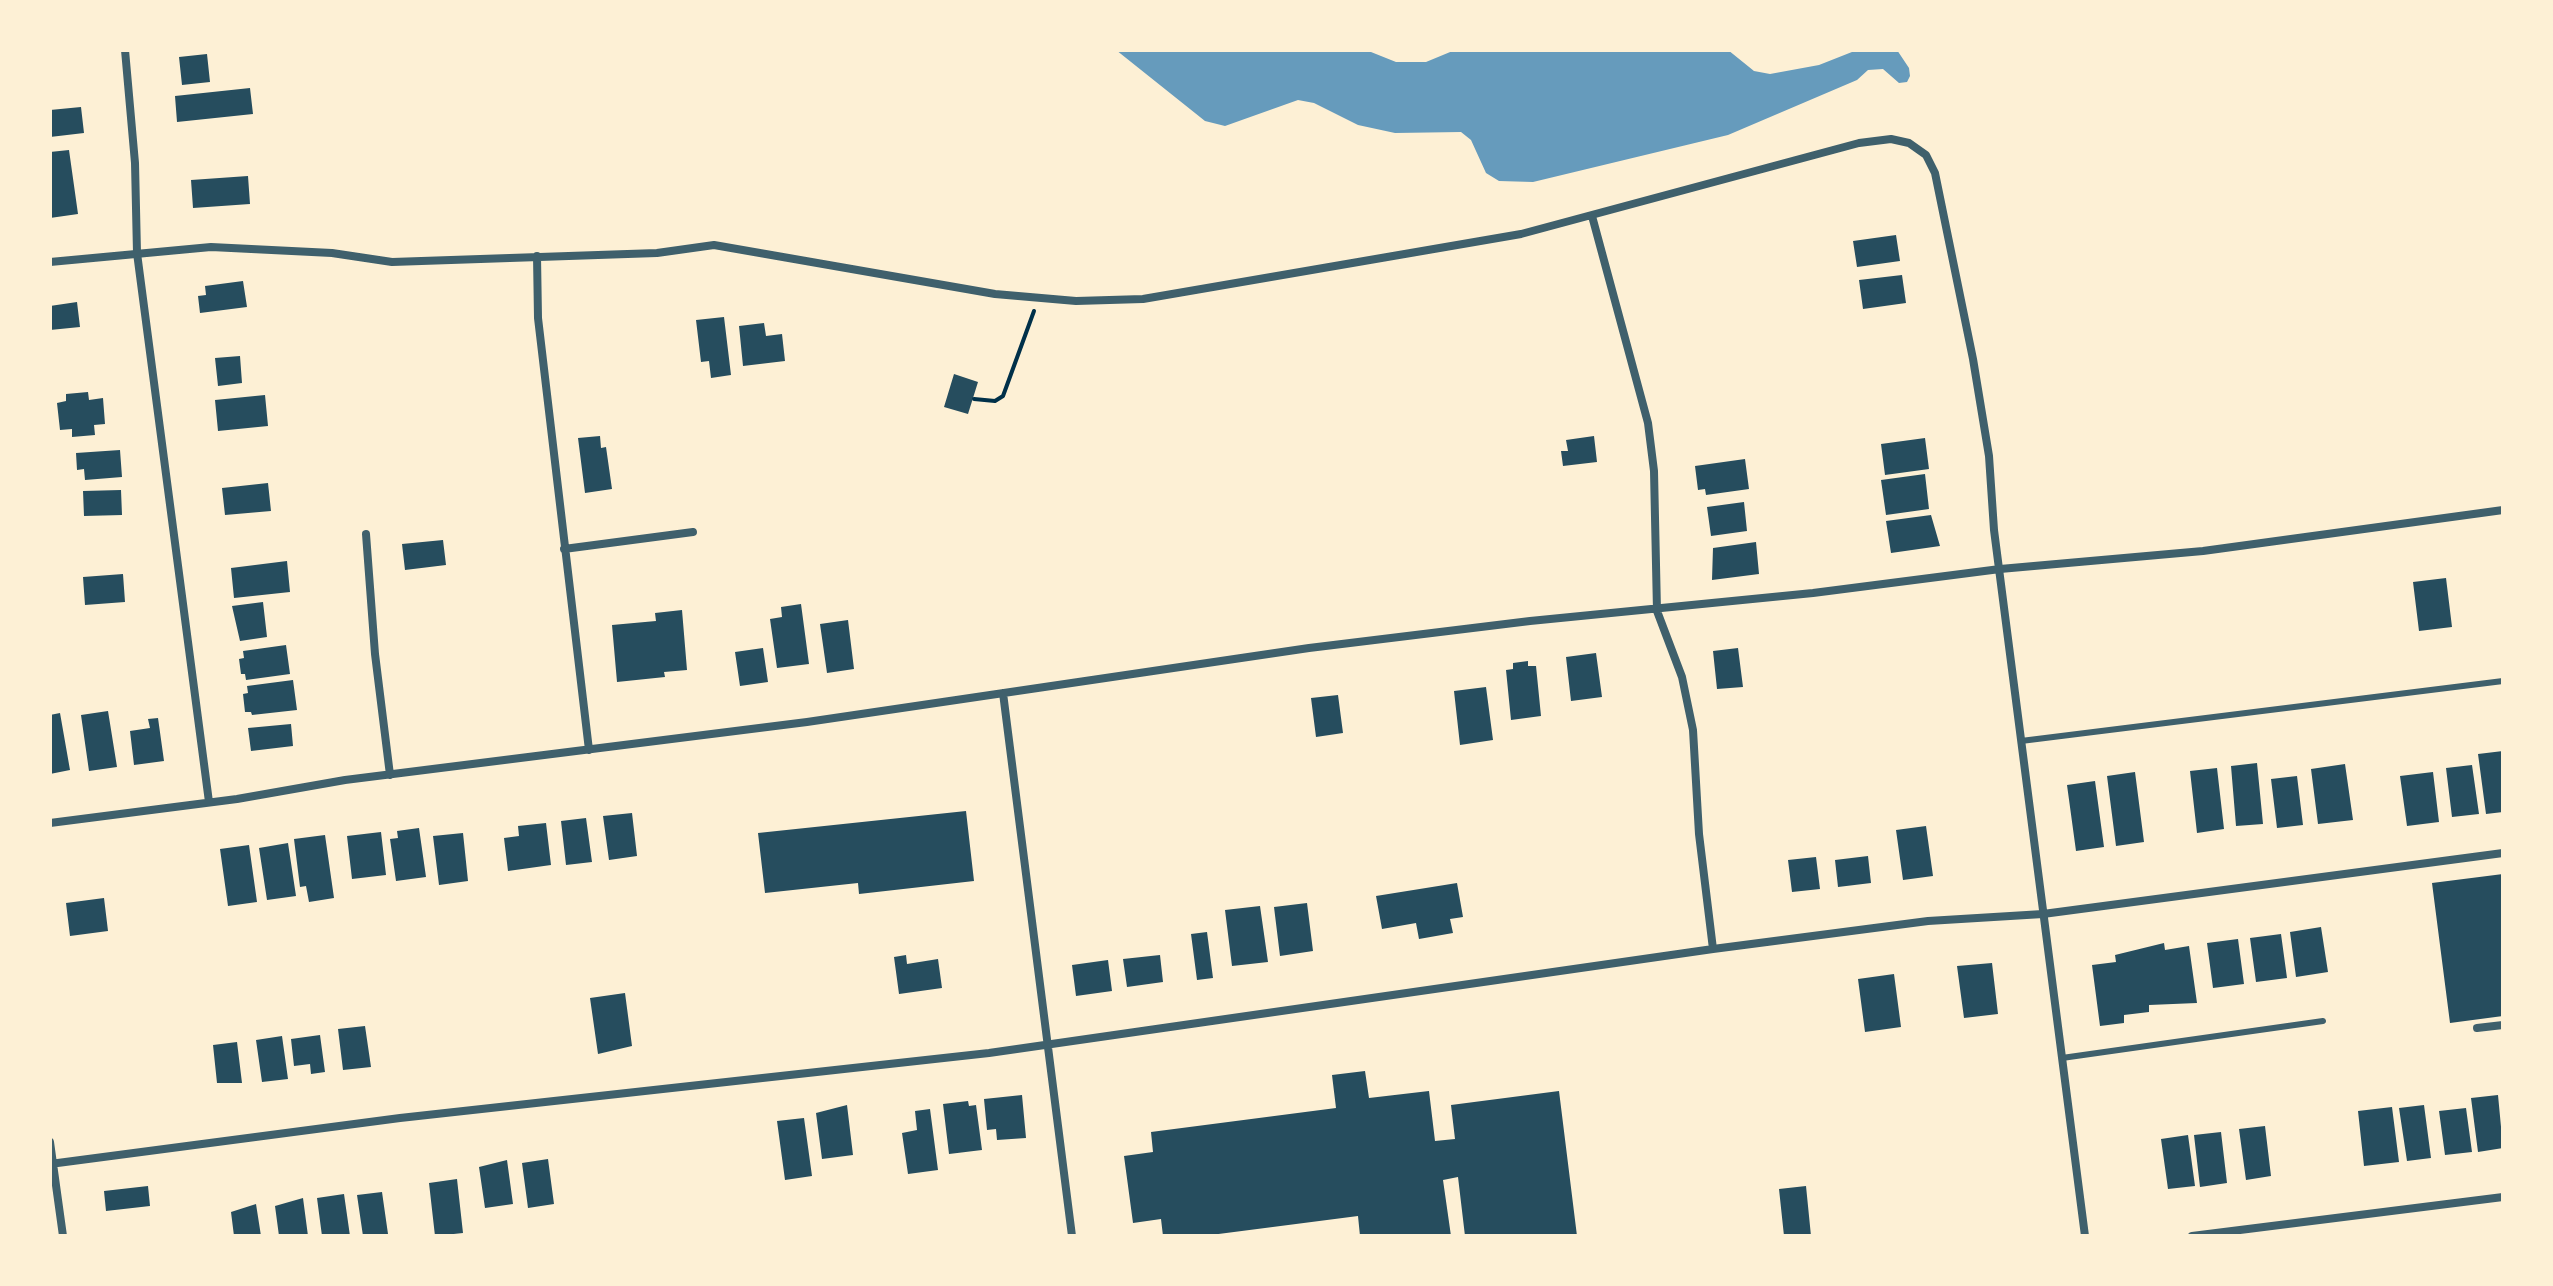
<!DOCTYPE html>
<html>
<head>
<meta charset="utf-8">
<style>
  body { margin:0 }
  #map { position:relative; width:2553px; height:1286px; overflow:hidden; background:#fdf0d5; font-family:"Nunito Sans",sans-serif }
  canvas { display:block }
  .frame { position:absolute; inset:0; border:52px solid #fdf0d5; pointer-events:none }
</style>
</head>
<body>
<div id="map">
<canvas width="2553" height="1286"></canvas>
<div class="frame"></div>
</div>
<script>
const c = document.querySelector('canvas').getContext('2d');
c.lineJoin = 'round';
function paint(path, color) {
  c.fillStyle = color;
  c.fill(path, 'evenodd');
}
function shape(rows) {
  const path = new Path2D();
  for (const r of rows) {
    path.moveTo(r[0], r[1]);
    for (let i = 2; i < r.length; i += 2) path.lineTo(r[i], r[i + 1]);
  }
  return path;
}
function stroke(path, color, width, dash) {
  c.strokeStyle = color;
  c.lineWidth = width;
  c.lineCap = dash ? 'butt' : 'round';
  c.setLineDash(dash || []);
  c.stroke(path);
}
paint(shape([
  [1116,50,1366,50,1396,62,1426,62,1455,50,1728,50,1754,71,1770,74,1819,65,1857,50,1897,50,1909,68,1910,76,1907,82,1899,83,1883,69,1868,70,1857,80,1728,135,1533,182,1499,181,1486,173,1471,140,1461,132,1395,133,1358,125,1314,103,1298,100,1225,126,1205,121]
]), '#669bbc');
paint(shape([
  [207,54,210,82,182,85,179,57],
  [250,88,253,114,177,122,175,96],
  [81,107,84,133,50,137,50,110],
  [69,150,78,214,50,218,50,152],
  [248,176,250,204,193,208,191,180],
  [1896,235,1900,261,1857,267,1853,241],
  [1902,275,1906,303,1863,309,1859,280],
  [243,281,247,307,200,313,198,296,206,295,205,286],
  [77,302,80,327,50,330,50,306],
  [724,317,731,375,711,378,709,361,701,362,696,320],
  [764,323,766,336,782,334,785,361,743,366,739,326],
  [240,356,242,383,218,386,215,358],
  [954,374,978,382,968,414,944,407],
  [88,392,89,400,103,398,105,424,94,425,95,435,72,437,72,429,60,430,57,403,66,401,66,394],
  [265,395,268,426,218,431,215,400],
  [600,436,601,448,606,447,612,489,585,493,578,438],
  [1594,436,1597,462,1563,466,1561,451,1568,451,1566,440],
  [1925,438,1929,469,1885,475,1881,444],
  [120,450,122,477,85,480,84,469,77,470,76,453],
  [1745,459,1749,489,1706,495,1705,489,1698,490,1695,466],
  [1925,474,1929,509,1886,515,1881,480],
  [268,483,271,511,225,515,222,488],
  [121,490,122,515,84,516,83,491],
  [1744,502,1747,531,1711,536,1707,507],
  [1931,515,1940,546,1891,553,1886,521],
  [443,540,446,565,405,570,402,544],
  [1756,542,1759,574,1712,580,1713,548],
  [287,561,290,592,234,598,231,568],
  [123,574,125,602,85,605,83,577],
  [2446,578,2452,627,2419,631,2413,582],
  [263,602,267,637,240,641,232,606],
  [801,604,809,664,777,668,770,619,782,617,781,607],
  [682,610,687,670,664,672,665,677,617,682,612,625,656,621,655,613],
  [848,620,854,669,827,673,820,624],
  [286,645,290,674,246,680,245,674,241,674,239,659,244,658,243,651],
  [763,648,768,682,740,686,735,652],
  [1738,648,1743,687,1717,689,1713,651],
  [1596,653,1602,697,1571,701,1566,657],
  [1528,661,1528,666,1536,666,1541,716,1511,720,1506,670,1513,669,1513,663],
  [293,680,297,710,252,715,251,712,245,712,243,694,248,693,247,686],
  [1486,687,1493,740,1460,745,1454,691],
  [1338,695,1343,733,1316,737,1311,698],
  [108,711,117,767,89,771,81,715],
  [60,713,70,770,50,774,50,715],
  [158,718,164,761,134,765,130,731,150,728,148,719],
  [291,724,293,746,251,751,248,728],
  [2503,751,2503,812,2486,814,2478,754],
  [2257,763,2263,824,2236,826,2231,766],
  [2345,764,2353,820,2318,824,2311,769],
  [2472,765,2479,814,2452,817,2446,768],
  [2217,768,2224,829,2197,833,2190,771],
  [2135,772,2144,842,2116,846,2107,776],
  [2433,772,2439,822,2407,826,2400,776],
  [2297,776,2303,825,2277,828,2271,779],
  [2095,781,2104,847,2076,851,2067,785],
  [966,811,974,881,859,894,858,883,765,893,758,833],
  [632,813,637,856,609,860,603,816],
  [586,818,592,862,566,865,561,821],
  [546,823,551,865,508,871,504,838,519,836,518,826],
  [1926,826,1933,876,1903,880,1896,830],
  [419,828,426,877,396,881,390,839,398,838,397,831],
  [381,832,386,875,352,879,347,836],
  [463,833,468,881,439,885,433,836],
  [325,835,334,898,309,902,306,886,300,887,294,839],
  [288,843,296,896,267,900,259,848],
  [249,845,257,902,228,906,220,849],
  [1868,856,1871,883,1838,887,1835,860],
  [1816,857,1820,889,1792,892,1788,860],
  [2503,874,2503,1016,2450,1023,2432,883],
  [1457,883,1463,917,1450,919,1453,933,1419,939,1416,923,1382,929,1376,896],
  [104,898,108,931,70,936,66,903],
  [1307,903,1313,951,1280,956,1274,907],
  [1260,906,1268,962,1232,966,1225,910],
  [2321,927,2328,972,2296,977,2290,932],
  [1207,932,1213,978,1197,980,1191,934],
  [2281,934,2287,978,2256,982,2250,938],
  [2238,939,2244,984,2213,988,2207,943],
  [2164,943,2165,950,2189,946,2197,1003,2149,1005,2149,1012,2124,1015,2124,1023,2100,1026,2092,965,2116,962,2115,955],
  [906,955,907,964,938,959,942,988,899,994,894,957],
  [1160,955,1163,982,1127,987,1123,959],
  [1108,960,1112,991,1076,996,1072,965],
  [1992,963,1998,1014,1964,1018,1957,966],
  [1894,974,1901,1027,1865,1032,1858,979],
  [625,993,632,1046,598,1054,590,998],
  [365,1026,371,1067,343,1070,338,1029],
  [320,1035,325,1072,311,1074,310,1064,294,1066,291,1039],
  [282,1036,288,1079,262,1082,256,1040],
  [237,1042,242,1083,217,1083,213,1045],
  [1365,1071,1369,1098,1429,1091,1435,1141,1455,1139,1451,1105,1559,1091,1577,1236,1465,1236,1458,1177,1443,1180,1451,1236,1360,1236,1358,1216,1203,1236,1163,1236,1161,1219,1133,1223,1124,1156,1153,1152,1151,1132,1336,1108,1332,1075],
  [1022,1095,1026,1138,997,1140,996,1129,987,1130,984,1099],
  [2498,1095,2503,1148,2478,1152,2471,1098],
  [968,1101,969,1106,976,1105,982,1150,949,1154,943,1104],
  [847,1105,853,1155,822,1159,816,1113],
  [2424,1105,2431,1158,2407,1161,2399,1108],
  [2392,1107,2399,1162,2364,1166,2358,1111],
  [2466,1108,2472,1152,2445,1155,2439,1111],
  [930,1109,938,1170,908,1174,902,1133,917,1130,915,1111],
  [804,1118,812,1176,785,1180,777,1121],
  [2265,1126,2271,1176,2246,1180,2239,1129],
  [2221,1132,2227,1183,2200,1187,2194,1135],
  [2188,1135,2195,1186,2168,1189,2161,1139],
  [548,1159,554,1204,528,1208,522,1163],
  [507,1160,513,1204,485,1208,479,1167],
  [457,1179,463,1233,435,1236,429,1183],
  [148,1186,150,1206,106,1211,104,1191],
  [1806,1186,1811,1236,1784,1236,1779,1189],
  [382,1192,388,1234,363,1236,357,1195],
  [344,1194,350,1236,322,1236,317,1198],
  [303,1198,308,1236,279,1236,275,1206],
  [256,1204,261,1236,234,1236,231,1212]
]), '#264d5e');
stroke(shape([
  [974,399,995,401,1003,396,1034,311]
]), '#003049', 4);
stroke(shape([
  [2021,741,2503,681],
  [2062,1058,2323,1021]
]), '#3f606c', 6);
stroke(shape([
  [125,50,135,163,137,253,209,802],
  [1592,216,1648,423,1654,471,1657,611,1682,677,1693,730,1699,834,1713,949],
  [537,256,538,318,589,750],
  [50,262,211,247,332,253,392,262,657,253,714,245,995,294,1076,301,1143,299,1521,234,1859,143,1891,139,1909,143,1926,155,1935,173,1973,359,1989,456,1994,530,2085,1236],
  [366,534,375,654,390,775],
  [564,549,693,532],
  [1003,693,1072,1236],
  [50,823,237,799,345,780,807,722,1309,648,1530,621,1813,593,2000,569,2203,551,2503,510],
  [2477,1028,2503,1025],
  [50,1142,63,1236],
  [50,1164,400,1118,989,1053,1713,949,1928,921,2043,914,2503,853],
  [2192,1236,2503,1197]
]), '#3f606c', 8);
</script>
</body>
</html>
